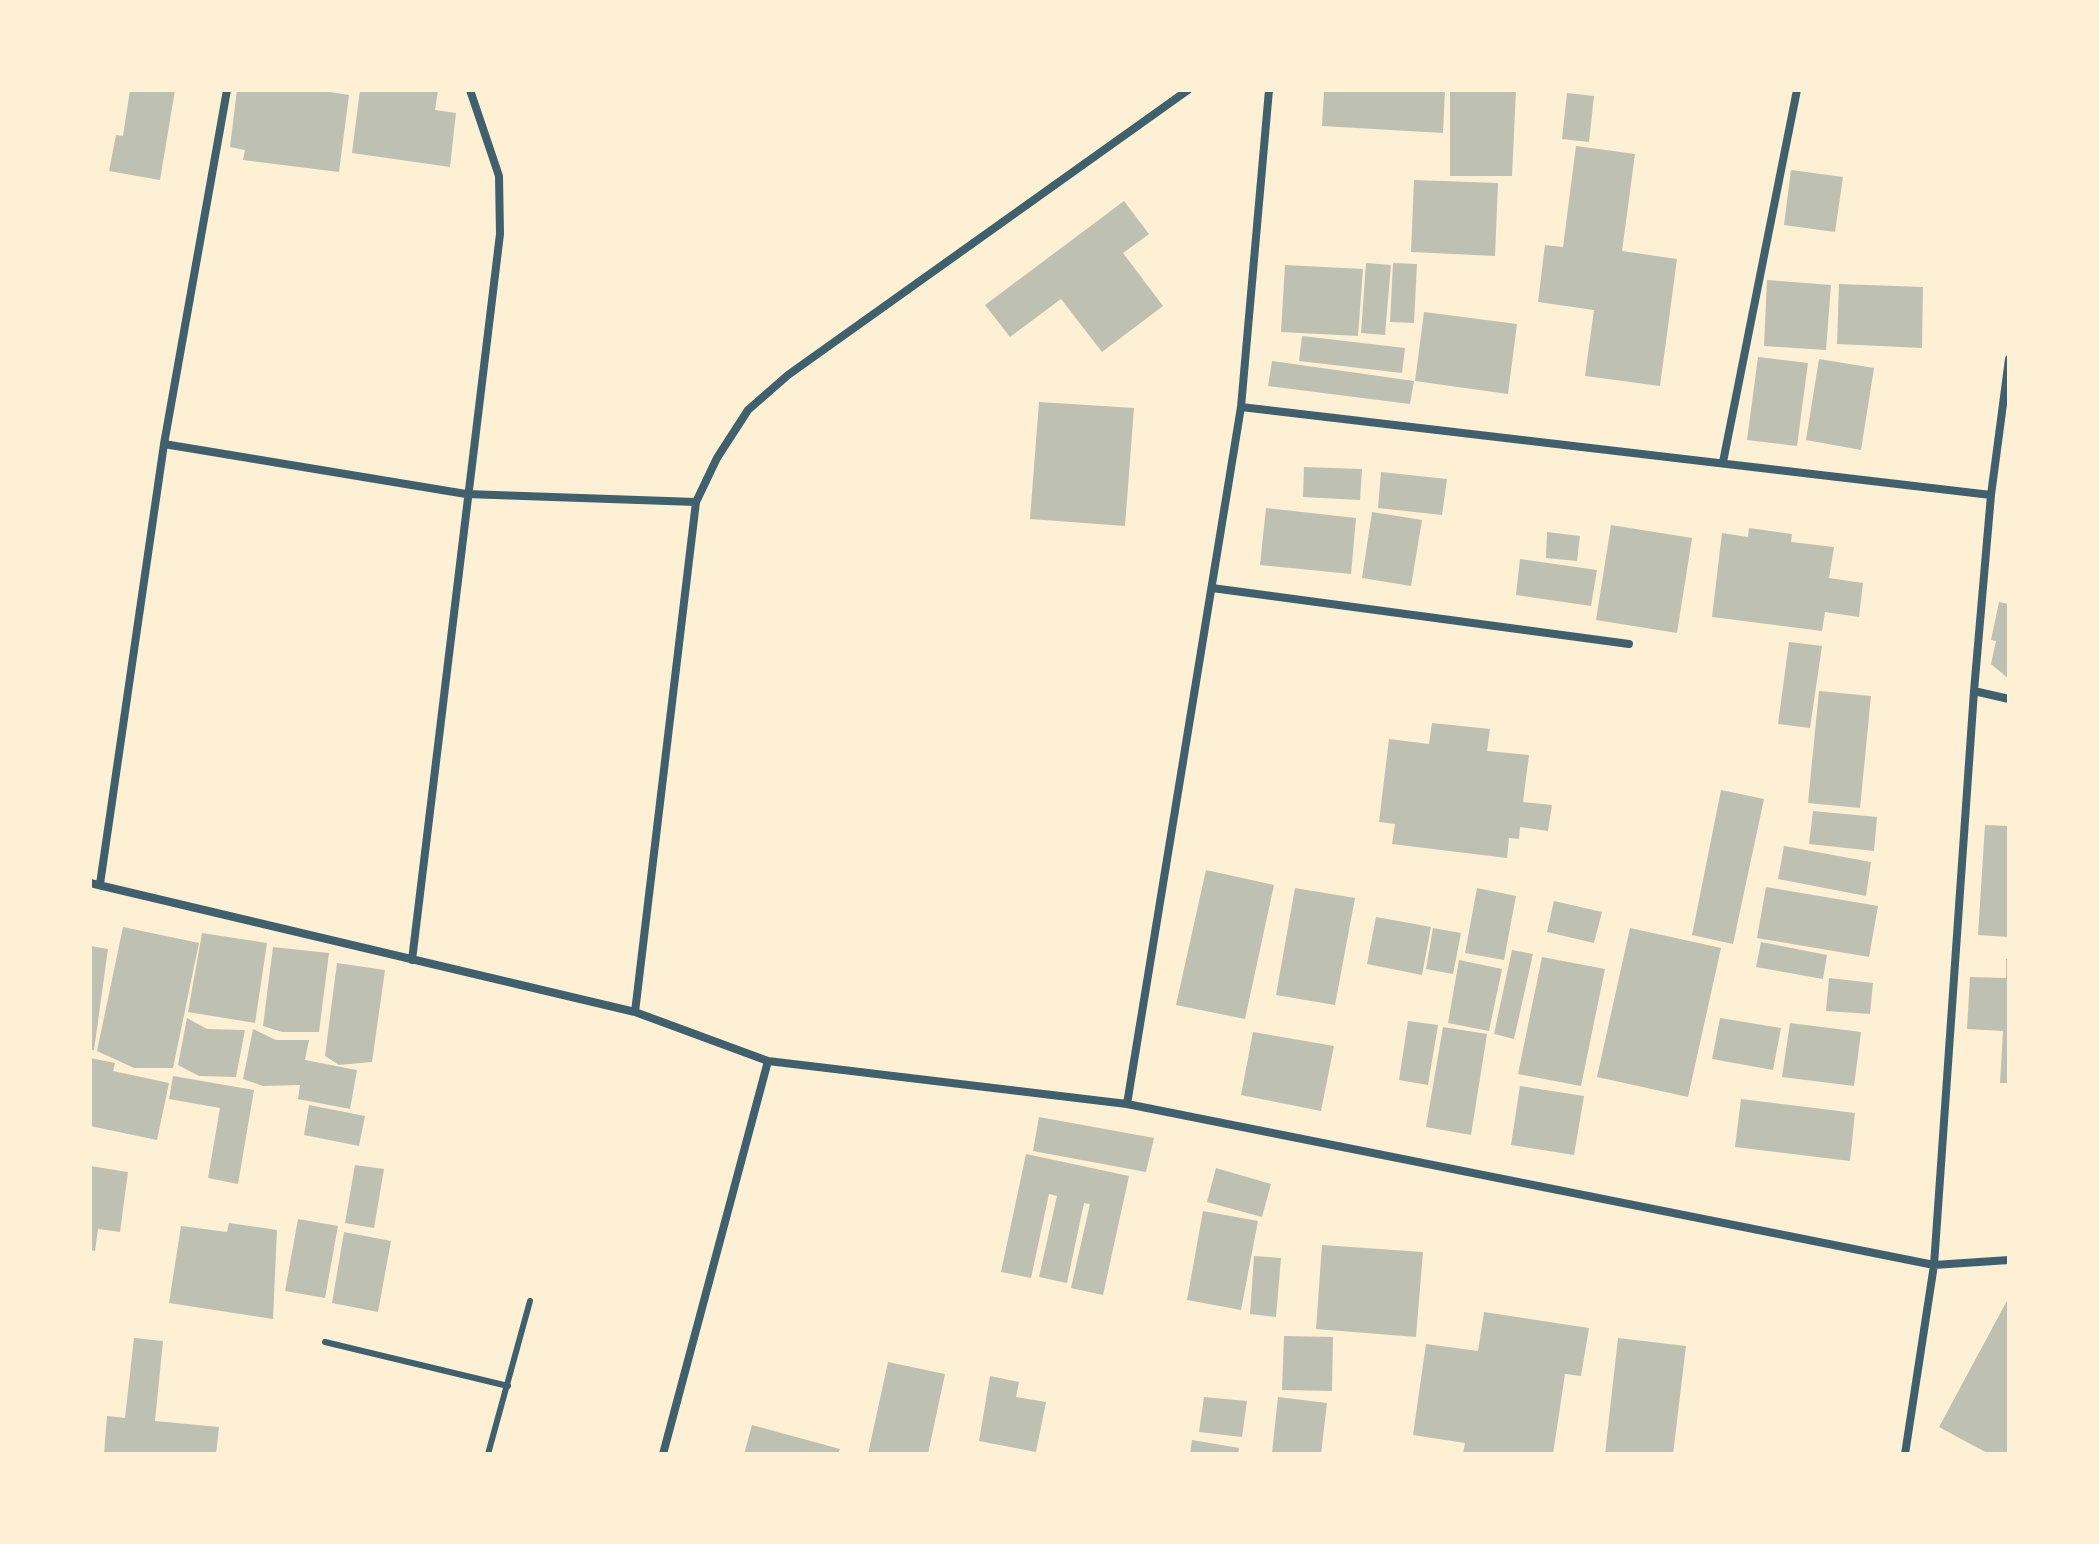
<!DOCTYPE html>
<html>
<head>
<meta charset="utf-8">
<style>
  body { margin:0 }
  #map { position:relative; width:2099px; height:1544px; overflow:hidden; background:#fdf0d5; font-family:"Noto Sans",sans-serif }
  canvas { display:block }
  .frame { position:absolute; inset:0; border:92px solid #fdf0d5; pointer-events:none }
</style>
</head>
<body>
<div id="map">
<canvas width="2099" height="1544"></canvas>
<div class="frame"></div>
</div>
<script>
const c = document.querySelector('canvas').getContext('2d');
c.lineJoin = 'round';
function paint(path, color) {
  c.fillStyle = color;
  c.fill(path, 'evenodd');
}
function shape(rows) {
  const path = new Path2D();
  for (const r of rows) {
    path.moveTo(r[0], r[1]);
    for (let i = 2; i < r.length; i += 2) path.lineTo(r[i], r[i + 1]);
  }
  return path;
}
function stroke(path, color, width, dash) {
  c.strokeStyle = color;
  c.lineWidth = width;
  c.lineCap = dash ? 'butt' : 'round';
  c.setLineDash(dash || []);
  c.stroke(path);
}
paint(shape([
  [130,90,175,90,160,180,109,171,116,135,123,136],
  [237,90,317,90,349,95,339,172,243,160,245,150,230,147],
  [360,90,438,90,435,110,456,113,450,167,352,153],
  [1324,90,1445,90,1443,133,1322,126],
  [1450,90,1516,90,1512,176,1450,176],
  [1567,93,1594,96,1589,142,1562,139],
  [1576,146,1635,154,1622,251,1677,259,1660,386,1585,376,1594,310,1538,302,1545,245,1563,247],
  [1791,170,1843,177,1835,232,1784,225],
  [1414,180,1498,183,1495,256,1411,252],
  [1124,201,1149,234,1123,253,1163,306,1102,352,1061,299,1010,337,985,305],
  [1366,263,1391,265,1385,335,1361,333],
  [1393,263,1417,264,1414,323,1390,322],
  [1285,265,1363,269,1358,336,1281,332],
  [1767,280,1831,285,1826,350,1764,346],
  [1839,284,1923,287,1922,348,1837,344],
  [1424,312,1517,324,1508,394,1415,381],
  [1302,336,1405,348,1402,373,1299,361],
  [1758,357,1808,363,1797,446,1747,440],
  [1819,359,1874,368,1861,450,1806,440],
  [1272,361,1414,381,1410,404,1268,386],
  [1039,402,1134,408,1125,526,1030,519],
  [1304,467,1362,469,1360,500,1303,497],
  [1381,472,1447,479,1442,515,1378,508],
  [1266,508,1356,518,1351,574,1260,565],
  [1372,512,1422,520,1411,586,1362,578],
  [1611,525,1692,538,1677,633,1596,620],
  [1749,528,1792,534,1791,542,1834,547,1829,578,1863,583,1859,617,1825,612,1822,631,1712,617,1722,533,1748,537],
  [1547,532,1580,536,1577,561,1546,558],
  [1520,559,1597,570,1591,606,1516,595],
  [1999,602,2009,604,2009,679,1991,664,1996,641,1991,640],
  [1789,642,1822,646,1810,728,1778,724],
  [1819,691,1871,696,1860,808,1808,803],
  [1432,723,1490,729,1487,751,1529,755,1523,802,1552,805,1548,831,1520,827,1519,839,1509,838,1507,858,1392,844,1395,824,1379,822,1389,739,1429,744],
  [1721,790,1764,799,1733,944,1692,935],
  [1813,811,1877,817,1874,851,1809,844],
  [1985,825,2009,826,2009,937,1978,935],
  [1784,846,1871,862,1866,896,1778,879],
  [1206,870,1274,885,1245,1019,1176,1005],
  [1766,887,1878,906,1869,957,1757,938],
  [1295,888,1355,898,1335,1005,1276,995],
  [1477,888,1516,896,1504,960,1465,953],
  [1554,901,1602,912,1594,943,1547,932],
  [1376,917,1431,927,1422,975,1367,964],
  [123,927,199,943,173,1068,134,1068,97,1051],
  [1433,928,1461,933,1453,974,1426,969],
  [1630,928,1721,948,1688,1097,1597,1077],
  [202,933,267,943,255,1023,188,1012],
  [1761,942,1827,955,1823,979,1756,967],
  [90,946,108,949,94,1050,90,1050],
  [273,947,329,953,319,1032,282,1032,263,1026],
  [1512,950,1533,954,1514,1039,1494,1034],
  [1542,957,1605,969,1581,1086,1518,1074],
  [2006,959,2009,959,2009,1083,2000,1083,2003,1031,1967,1029,1970,977,2006,978],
  [1459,960,1502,969,1489,1031,1448,1023],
  [337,963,385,970,372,1062,339,1065,325,1056],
  [1829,978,1873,983,1870,1014,1826,1011],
  [187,1018,207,1029,245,1030,236,1077,199,1076,178,1065],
  [1720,1018,1781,1028,1773,1070,1712,1059],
  [1408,1021,1438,1025,1428,1085,1399,1080],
  [1790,1023,1861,1032,1854,1086,1782,1077],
  [1443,1027,1487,1034,1471,1135,1426,1127],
  [253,1029,276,1040,309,1040,305,1060,357,1070,350,1109,298,1099,300,1085,263,1086,243,1079],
  [1253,1032,1334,1046,1321,1111,1241,1095],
  [90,1058,115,1063,113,1071,169,1083,157,1140,90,1126],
  [173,1076,254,1090,238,1184,208,1178,220,1108,169,1099],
  [1520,1086,1584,1096,1574,1155,1511,1145],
  [1741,1099,1855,1113,1850,1161,1735,1147],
  [309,1105,365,1116,359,1146,304,1135],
  [1039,1117,1154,1138,1146,1172,1033,1151],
  [1026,1154,1129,1176,1103,1295,1071,1288,1090,1204,1084,1203,1067,1283,1039,1277,1057,1196,1049,1194,1031,1278,1001,1272],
  [355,1165,384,1169,374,1228,345,1223],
  [90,1166,128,1172,120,1232,98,1229,95,1251,90,1250],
  [1216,1168,1271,1184,1262,1217,1207,1202],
  [1203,1211,1258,1221,1241,1310,1187,1300],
  [298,1219,338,1226,325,1298,285,1291],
  [229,1223,277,1230,273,1319,169,1303,181,1226,227,1232],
  [344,1232,391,1241,378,1312,332,1303],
  [1322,1245,1423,1252,1416,1337,1316,1329],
  [1254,1256,1281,1258,1276,1317,1250,1314],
  [2009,1297,2009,1454,1989,1454,1939,1427],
  [1484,1312,1589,1328,1581,1376,1565,1374,1553,1454,1463,1454,1465,1443,1413,1435,1426,1344,1478,1351],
  [1284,1336,1333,1337,1332,1391,1282,1390],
  [134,1338,163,1341,155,1421,219,1427,216,1454,104,1454,107,1416,125,1418],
  [1618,1338,1686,1346,1673,1454,1605,1454],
  [888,1362,945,1374,928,1454,868,1454],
  [990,1376,1019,1382,1016,1397,1046,1402,1036,1452,979,1441],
  [1204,1397,1247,1401,1242,1437,1199,1432],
  [1278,1397,1327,1403,1321,1454,1272,1453],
  [752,1425,840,1449,838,1454,744,1454],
  [1192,1440,1239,1448,1238,1454,1190,1454]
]), '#bec0b2');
stroke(shape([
  [325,1342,508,1386],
  [488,1454,530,1301]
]), '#3f606c', 6);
stroke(shape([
  [1241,407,1991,495],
  [164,444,466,494,696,502],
  [1723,462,1797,90],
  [1212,588,1629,644],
  [1974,691,2009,699],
  [90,883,635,1012,768,1061,1127,1104,1934,1265,2009,1260],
  [100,884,164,444,227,90],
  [412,960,500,234,499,176,470,90],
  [635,1012,696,502,717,458,748,410,788,375,1188,90],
  [1127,1104,1241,407,1269,90],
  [663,1454,768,1061],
  [1905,1454,1934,1265,1974,691,1991,495,2009,359]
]), '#3f606c', 8);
</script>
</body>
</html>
